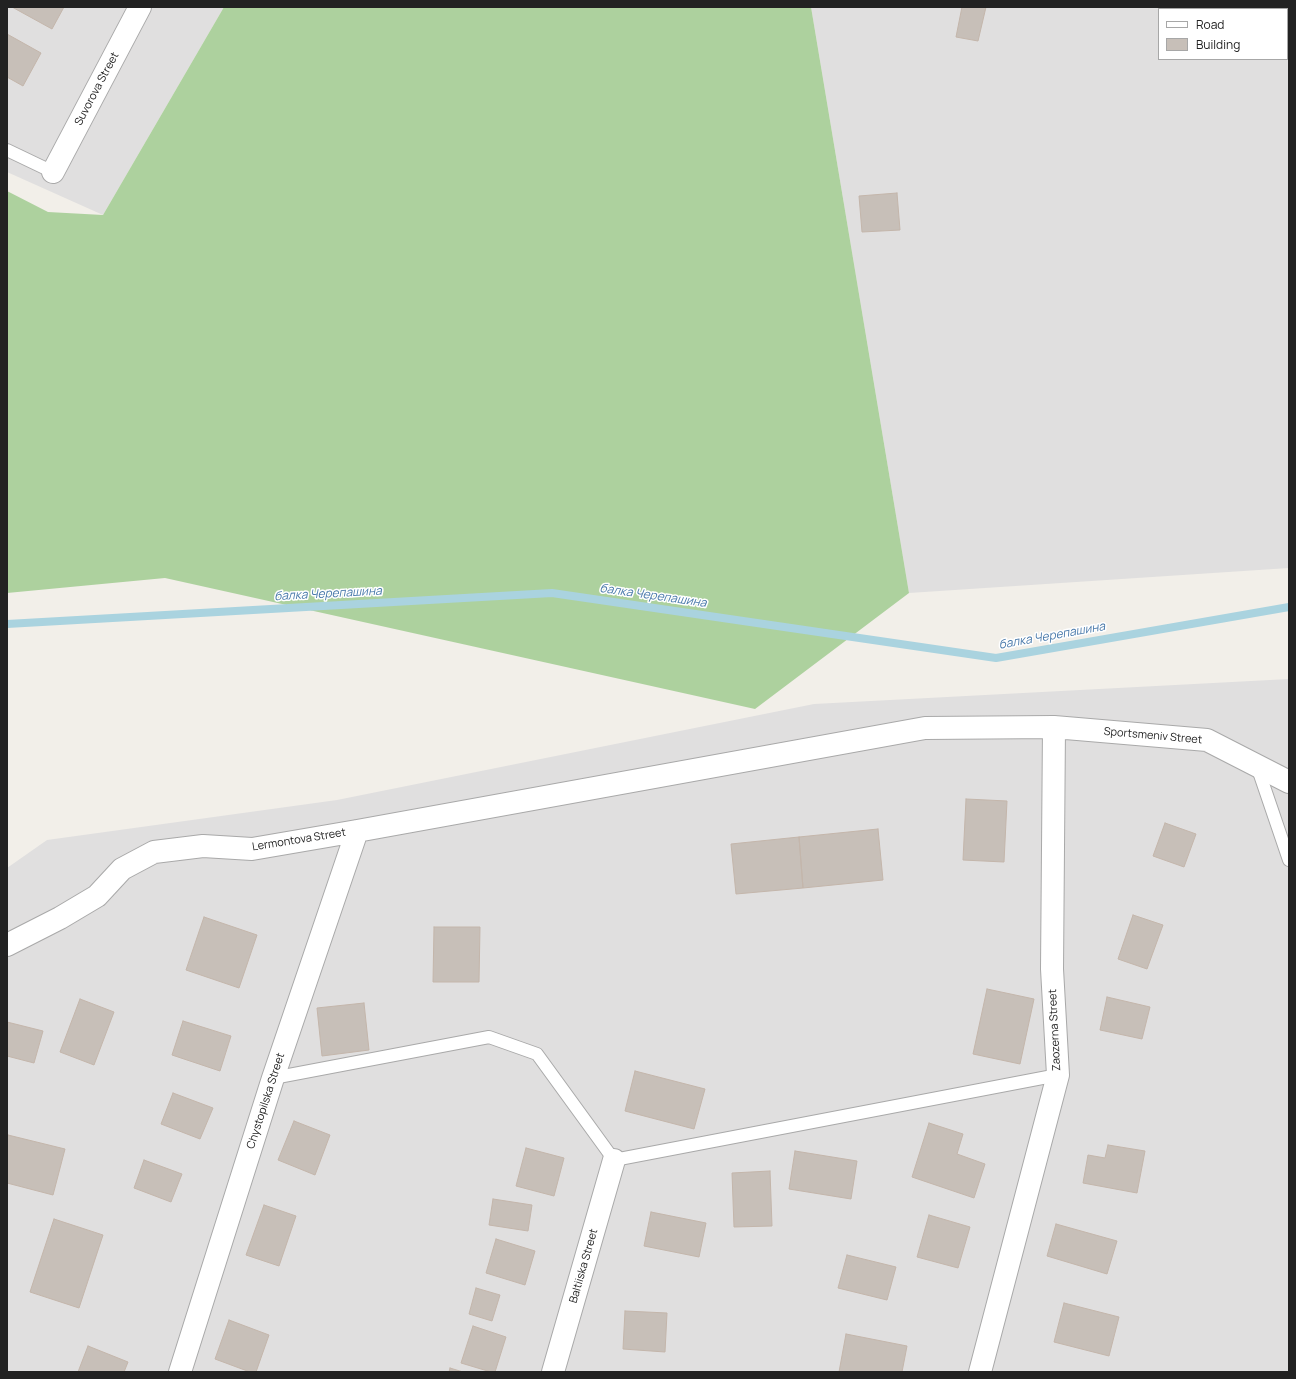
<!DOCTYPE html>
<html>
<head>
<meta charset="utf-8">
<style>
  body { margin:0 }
  #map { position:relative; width:1296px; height:1379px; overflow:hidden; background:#f2efe9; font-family:Manrope,sans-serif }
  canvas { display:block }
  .frame { position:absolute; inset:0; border:8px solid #222; pointer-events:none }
  .legend { position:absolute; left:1158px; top:8px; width:130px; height:52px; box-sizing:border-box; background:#fff; border:1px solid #a7a7a7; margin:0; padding:5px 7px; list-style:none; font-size:12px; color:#222 }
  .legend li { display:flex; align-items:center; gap:8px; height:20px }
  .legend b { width:20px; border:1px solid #a7a7a7 }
</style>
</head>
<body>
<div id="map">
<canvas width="1296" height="1379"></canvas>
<div class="frame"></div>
<ul class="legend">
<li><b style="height:5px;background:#fff"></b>Road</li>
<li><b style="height:11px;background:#c7bfb8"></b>Building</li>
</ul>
</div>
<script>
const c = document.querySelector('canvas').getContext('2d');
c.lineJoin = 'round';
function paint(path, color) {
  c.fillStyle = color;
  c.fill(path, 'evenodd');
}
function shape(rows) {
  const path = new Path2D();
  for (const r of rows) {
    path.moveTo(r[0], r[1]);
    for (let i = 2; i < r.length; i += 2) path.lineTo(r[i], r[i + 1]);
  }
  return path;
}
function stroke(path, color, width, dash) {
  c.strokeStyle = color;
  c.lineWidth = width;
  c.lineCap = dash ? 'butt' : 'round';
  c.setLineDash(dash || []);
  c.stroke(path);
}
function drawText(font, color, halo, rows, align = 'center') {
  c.font = font + ' Manrope,sans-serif';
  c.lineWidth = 3;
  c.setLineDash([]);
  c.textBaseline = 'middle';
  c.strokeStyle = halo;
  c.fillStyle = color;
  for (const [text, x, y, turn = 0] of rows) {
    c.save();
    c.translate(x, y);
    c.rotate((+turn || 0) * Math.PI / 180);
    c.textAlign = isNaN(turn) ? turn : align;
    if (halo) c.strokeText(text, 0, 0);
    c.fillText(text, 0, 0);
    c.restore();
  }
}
paint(shape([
  [7,7,224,7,103,215,7,172],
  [811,7,1289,7,1289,568,909,593],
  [1159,9,1287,9,1287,59,1159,59],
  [1289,679,1289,1372,7,1372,7,868,47,840,337,800,814,704]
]), '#e0dfdf');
paint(shape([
  [224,7,811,7,909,593,755,709,165,578,7,593,7,191,48,212,103,215]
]), '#add19e');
stroke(shape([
  [7,624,552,593,996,658,1289,607]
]), '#aad3df', 8);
const building = shape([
  [12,7,64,7,52,29,12,7],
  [962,7,986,7,978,41,956,37,962,7],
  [7,34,41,53,23,86,7,77,7,34],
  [897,193,900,230,862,232,859,196,897,193],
  [966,799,1007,801,1004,862,963,860,966,799],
  [1165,823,1196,834,1184,867,1153,856,1165,823],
  [878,829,883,880,803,888,799,837,878,829],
  [799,837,803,888,736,894,731,844,799,837],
  [1133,915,1163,925,1147,969,1118,959,1133,915],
  [204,917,257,935,239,988,186,970,204,917],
  [434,927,480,927,479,982,433,982,434,927],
  [987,989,1034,999,1020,1064,973,1054,987,989],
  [1107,997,1150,1007,1142,1039,1100,1030,1107,997],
  [80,999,114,1012,94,1065,60,1052,80,999],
  [364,1003,369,1050,322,1056,317,1008,364,1003],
  [183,1021,231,1036,220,1071,172,1055,183,1021],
  [7,1022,43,1031,34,1063,7,1056,7,1022],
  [635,1071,705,1089,694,1129,625,1111,635,1071],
  [173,1093,213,1108,200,1139,161,1124,173,1093],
  [294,1121,330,1135,315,1175,278,1160,294,1121],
  [929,1123,963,1134,957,1154,985,1164,974,1198,912,1177,929,1123],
  [8,1135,65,1149,53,1195,7,1183,7,1140,8,1135],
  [1108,1145,1145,1151,1137,1193,1083,1183,1088,1155,1105,1158,1108,1145],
  [526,1148,564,1158,554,1196,516,1186,526,1148],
  [795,1151,857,1161,851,1199,789,1189,795,1151],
  [144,1160,182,1174,171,1202,134,1188,144,1160],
  [770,1171,772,1226,734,1227,732,1173,770,1171],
  [493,1199,532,1205,528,1231,489,1225,493,1199],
  [264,1205,296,1216,279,1266,246,1255,264,1205],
  [651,1212,706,1223,699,1257,644,1246,651,1212],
  [929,1215,970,1227,958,1268,917,1257,929,1215],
  [54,1219,103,1235,79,1308,30,1292,54,1219],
  [1056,1224,1117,1241,1107,1274,1047,1256,1056,1224],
  [496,1239,535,1251,525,1285,486,1273,496,1239],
  [847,1255,896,1267,887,1300,838,1288,847,1255],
  [476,1288,500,1295,492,1321,469,1314,476,1288],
  [1064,1303,1119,1317,1109,1356,1054,1342,1064,1303],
  [625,1311,667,1313,665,1352,623,1349,625,1311],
  [229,1320,269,1335,256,1372,250,1372,215,1359,229,1320],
  [473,1326,506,1337,495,1372,491,1372,461,1363,473,1326],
  [846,1334,907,1346,902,1372,839,1372,846,1334],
  [88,1346,128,1362,124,1372,78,1372,88,1346],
  [450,1368,463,1372,449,1372,450,1368]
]);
paint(building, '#c7bfb8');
stroke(building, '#c4b6ab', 1);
const service = shape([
  [7,150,53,172],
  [1257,766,1289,860],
  [273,1078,489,1037,537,1054,614,1160,1058,1075]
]);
const minor = shape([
  [53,172,140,7],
  [7,945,60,918,97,896,122,869,154,852,203,846,252,849,357,831,925,728,1054,727,1207,740,1289,782],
  [180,1372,273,1078,357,831],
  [553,1372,614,1160],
  [980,1372,1058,1075,1052,969,1054,727]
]);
stroke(service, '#a9a9a9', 14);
stroke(minor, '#a9a9a9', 24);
stroke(service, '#fff', 12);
stroke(minor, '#fff', 22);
drawText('11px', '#222', '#fff', [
  ["Suvorova Street",97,89,-62],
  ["Sportsmeniv Street",1153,736,5],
  ["Lermontova Street",299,840,-9],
  ["Zaozerna Street",1055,1030,-93],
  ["Chystopilska Street",266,1101,-72],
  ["Baltiiska Street",584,1266,-74]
]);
drawText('italic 12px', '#4a7aab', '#fff', [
  ["балка Черепашина",328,594,-3],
  ["балка Черепашина",653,596,8],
  ["балка Черепашина",1052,636,-10]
]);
</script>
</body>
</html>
